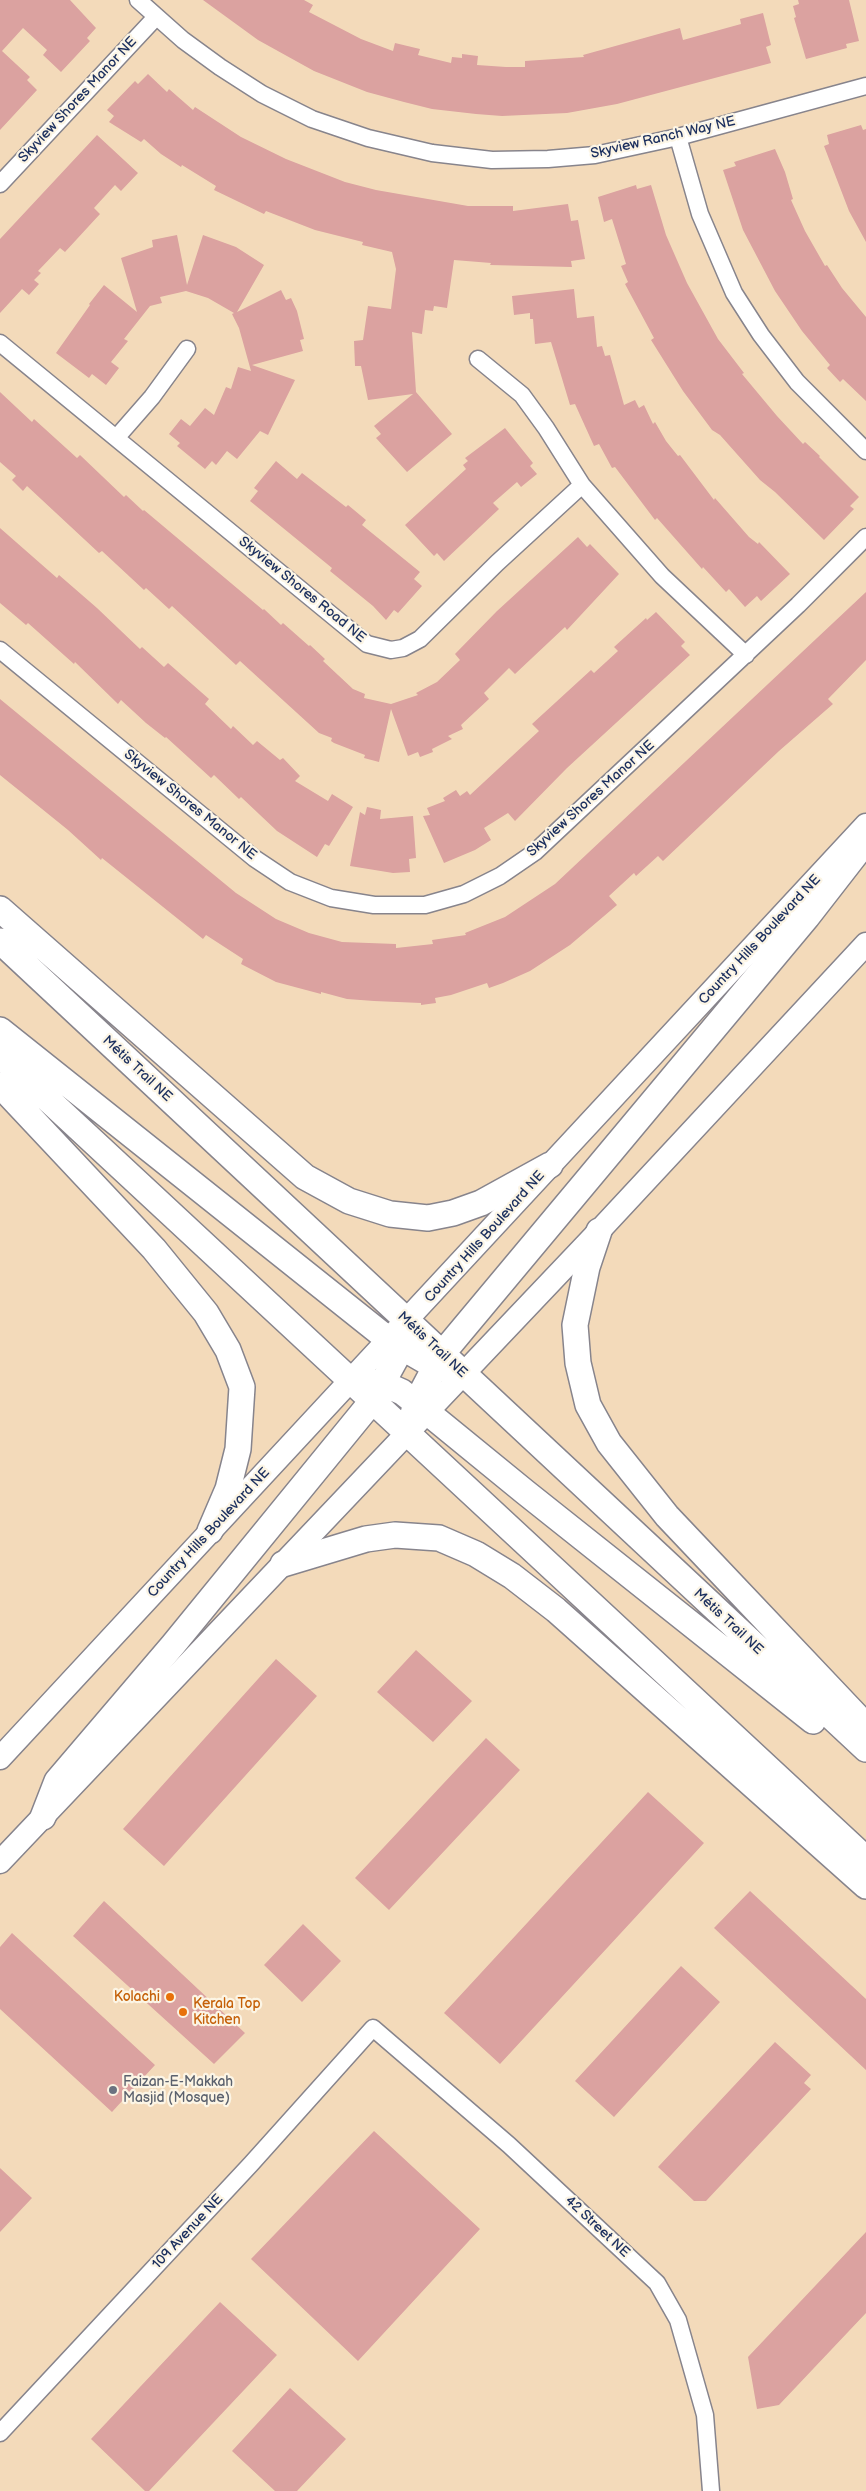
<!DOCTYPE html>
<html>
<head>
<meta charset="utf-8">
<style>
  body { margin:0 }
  canvas { display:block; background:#f3daba }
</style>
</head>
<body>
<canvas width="866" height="2491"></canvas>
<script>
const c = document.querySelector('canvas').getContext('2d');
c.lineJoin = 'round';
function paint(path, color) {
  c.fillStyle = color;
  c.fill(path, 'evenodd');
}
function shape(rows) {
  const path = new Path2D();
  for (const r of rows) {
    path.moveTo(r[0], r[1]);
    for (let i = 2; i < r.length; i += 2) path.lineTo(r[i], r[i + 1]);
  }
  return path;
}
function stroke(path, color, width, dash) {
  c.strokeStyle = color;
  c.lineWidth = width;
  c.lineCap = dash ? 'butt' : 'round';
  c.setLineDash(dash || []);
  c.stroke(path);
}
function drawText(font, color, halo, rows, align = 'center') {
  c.font = font + ' "Balsamiq Sans",sans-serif';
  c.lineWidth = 4.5;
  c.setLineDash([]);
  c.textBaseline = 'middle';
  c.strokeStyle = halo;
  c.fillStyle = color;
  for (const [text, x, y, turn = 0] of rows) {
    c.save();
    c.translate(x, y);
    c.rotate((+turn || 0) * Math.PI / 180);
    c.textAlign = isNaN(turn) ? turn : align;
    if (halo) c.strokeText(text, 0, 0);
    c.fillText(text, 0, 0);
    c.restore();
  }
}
paint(shape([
  [0,0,70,0,96,28,87,38,90,41,61,72,43,55,47,50,23,28,2,51,30,77,27,80,37,90,0,130],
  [203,0,304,0,313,5,309,12,361,39,393,51,395,43,420,49,418,55,451,63,452,57,462,58,462,54,478,56,477,65,506,67,525,67,525,61,584,57,583,55,680,28,683,40,741,24,740,19,763,13,771,45,766,47,771,63,617,104,567,113,502,116,476,114,432,109,404,102,367,92,314,71,258,40],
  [798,0,849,0,859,41,846,44,847,48,806,59,794,18,796,17,793,6,799,4],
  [148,74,167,92,169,89,193,110,195,107,241,137,286,159,345,182,376,190,468,206,513,206,513,211,568,204,571,221,578,220,585,259,571,261,572,267,490,265,491,263,454,260,447,308,434,306,433,311,425,310,422,334,412,332,416,392,452,434,407,472,376,438,381,434,374,426,413,394,368,400,361,366,355,366,354,341,363,340,368,306,391,309,396,269,392,252,362,245,363,242,315,230,266,211,264,214,214,190,216,186,182,165,181,167,161,154,144,139,141,142,109,122,114,116,107,110,135,81,138,84],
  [861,125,863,130,866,129,866,242,849,211,824,146,829,144,827,135],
  [97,135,138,173,121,191,115,185,94,208,100,214,65,252,60,248,38,271,41,273,34,280,39,284,29,295,22,289,0,313,0,239],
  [775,149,785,172,793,199,791,200,805,231,825,266,827,265,842,288,866,317,866,401,843,379,840,382,827,368,830,365,802,331,775,291,743,230,723,170,736,166,734,162],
  [636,185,637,189,651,185,666,235,687,283,718,339,744,373,742,374,777,416,803,444,805,442,820,456,819,457,859,497,850,506,854,509,824,540,775,492,760,480,720,435,712,430,683,391,651,340,654,338,625,284,628,282,621,266,626,264,612,219,604,222,598,197],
  [177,235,187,285,203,235,236,247,264,265,237,312,281,290,286,300,291,298,297,311,304,339,300,340,303,351,252,365,295,380,268,435,260,431,237,459,227,451,216,465,212,461,205,469,177,446,180,443,169,434,181,419,190,426,205,408,214,415,226,387,231,389,238,367,251,371,239,328,232,314,234,313,208,298,186,291,160,297,162,303,150,306,124,339,128,341,111,362,119,368,106,385,92,374,89,378,56,353,90,305,89,304,104,285,137,312,121,258,153,247,152,240],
  [574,289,577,318,594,316,597,347,602,346,605,356,610,355,624,405,635,400,639,408,644,405,653,424,655,422,666,441,678,456,680,455,714,500,715,498,749,537,758,544,759,542,790,574,761,601,757,596,745,607,729,589,726,592,703,567,702,569,657,518,655,520,615,467,612,468,599,444,594,446,575,404,570,405,551,342,535,344,533,319,530,319,530,313,514,315,512,296],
  [0,392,32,422,34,419,77,458,80,455,124,497,126,495,143,511,144,510,263,610,264,609,281,625,283,623,309,646,310,645,325,659,323,661,353,689,365,694,364,698,391,704,418,695,416,693,437,682,460,660,455,654,497,611,578,537,587,547,590,544,619,574,567,630,565,627,515,674,509,668,484,693,489,699,461,725,463,729,448,736,452,739,432,749,433,752,420,757,418,752,408,756,391,709,379,762,364,758,365,755,334,743,331,741,332,738,319,733,240,661,236,665,172,606,169,609,146,588,144,590,102,551,99,553,27,486,23,491,12,480,16,476,0,462],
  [505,428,533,463,530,466,537,474,521,487,517,482,493,503,499,509,444,561,437,553,434,556,405,525,466,469,463,465,468,461,465,458],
  [276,461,297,479,302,473,346,507,348,505,366,520,362,525,420,572,414,579,422,586,398,613,394,610,386,620,373,606,330,571,332,568,250,501,258,491,254,488],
  [0,528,57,578,59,575,97,608,140,649,142,647,164,667,168,663,209,699,205,704,231,729,233,726,253,745,257,741,280,760,283,758,300,776,295,781,328,801,332,794,353,807,329,846,325,844,317,857,277,831,241,797,239,799,214,775,211,778,166,737,165,738,146,723,121,700,118,704,75,662,74,664,28,623,26,625,0,603],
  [866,592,866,660,828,699,833,704,779,751,663,861,658,856,636,876,634,873,609,896,617,905,570,945,530,971,503,983,489,988,487,983,451,995,435,998,436,1003,421,1005,421,1003,374,1001,347,999,321,992,321,994,276,982,241,964,243,959,206,935,203,939,102,858,101,860,68,830,0,775,0,699,236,893,276,919,309,933,342,942,396,944,396,948,433,944,432,940,466,935,465,933,505,917,555,884],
  [656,612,685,642,681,646,690,655,567,768,515,821,508,813,484,828,491,840,475,850,444,863,423,816,430,815,427,808,445,801,443,798,456,790,460,796,467,791,470,795,539,731,532,724,591,670,594,673,618,651,614,647,646,618,647,620],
  [367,807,381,810,380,819,413,816,416,858,409,859,410,872,393,873,350,866,360,812,365,815],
  [416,1650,472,1701,433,1742,377,1692],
  [276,1659,317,1696,164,1866,123,1829],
  [486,1738,520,1770,389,1910,355,1878],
  [648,1792,704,1843,500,2064,444,2013],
  [750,1891,866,1999,866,2070,714,1928],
  [104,1901,245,2033,214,2064,73,1936],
  [303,1924,341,1961,302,2002,264,1965],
  [12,1933,155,2065,112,2112,0,2009,0,1947],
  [681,1966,720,2002,614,2117,575,2081],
  [775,2042,811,2075,804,2083,811,2089,706,2201,694,2201,658,2167],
  [374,2131,480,2229,358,2361,251,2259],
  [0,2168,32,2198,0,2232],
  [866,2232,866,2313,779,2405,757,2409,748,2357],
  [220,2302,277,2355,149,2491,145,2491,91,2439],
  [290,2388,346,2439,297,2491,275,2491,232,2451]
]), '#dba2a0');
const minor = shape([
  [138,0,183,40,220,67,262,94,312,119,368,138,432,153,492,160,548,159,595,155,678,137,866,86],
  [678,137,700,214,734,293,761,335,797,382,866,451],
  [0,184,156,17],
  [0,343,367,644,391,650,403,648,420,639,497,563,582,485,662,576,746,655],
  [478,359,522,395,546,428,582,485],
  [117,437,152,397,187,349],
  [0,650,254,858,290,882,331,898,374,905,425,905,464,894,500,876,535,852,798,605,866,537],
  [0,2433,251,2164,373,2028,509,2145,657,2283,678,2320,705,2415,711,2491]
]);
const secondary = shape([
  [0,1758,866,825],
  [0,1862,599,1231,866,944]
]);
const primary = shape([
  [0,909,305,1177,349,1201,390,1214,428,1218,453,1213,481,1203,550,1165],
  [0,941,866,1749],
  [0,1030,389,1340,434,1366,449,1370],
  [0,1055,866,1859],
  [0,1085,154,1249,206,1313,228,1350,242,1387,238,1449,228,1489,210,1531],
  [599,1231,587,1267,575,1325,578,1363,588,1405,609,1443,667,1516,866,1726],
  [351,1381,382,1383,402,1392,416,1403,525,1492,813,1721],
  [408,1432,416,1403,442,1354,807,917,866,841],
  [283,1564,366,1539,395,1535,439,1538,476,1554,512,1576,556,1610,866,1886],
  [43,1817,57,1781,173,1645,373,1400,401,1349,407,1321]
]);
stroke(minor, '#87848c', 19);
stroke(secondary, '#87848c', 25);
stroke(primary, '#87848c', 28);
stroke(minor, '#fff', 16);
stroke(secondary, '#fff', 22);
stroke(primary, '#fff', 25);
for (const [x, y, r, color] of [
  [170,1997,5,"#e8710a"],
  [183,2012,5,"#e8710a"],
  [113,2090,5,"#6b7280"]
]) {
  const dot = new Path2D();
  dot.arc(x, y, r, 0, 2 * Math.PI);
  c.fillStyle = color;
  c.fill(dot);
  stroke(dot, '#fcf5e5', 2);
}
drawText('14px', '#1b2f5e', '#fcf5e5', [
  ["Skyview Shores Manor NE",78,100,-47],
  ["Skyview Ranch Way NE",663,138,-13],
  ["Skyview Shores Road NE",302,590,39],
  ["Skyview Shores Manor NE",591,799,-42],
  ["Skyview Shores Manor NE",190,805,39],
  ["Country Hills Boulevard NE",760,940,-47],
  ["Métis Trail NE",137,1069,43],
  ["Country Hills Boulevard NE",485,1237,-48],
  ["Métis Trail NE",432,1345,43],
  ["Country Hills Boulevard NE",209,1533,-47],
  ["Métis Trail NE",728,1622,43],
  ["42 Street NE",597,2227,43],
  ["109 Avenue NE",188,2232,-47]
]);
drawText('14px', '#c56008', '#fcf5e5', [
  ["Kolachi",160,1997],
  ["Kerala Top",193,2004,"left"],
  ["Kitchen",193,2020,"left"]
], 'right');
drawText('14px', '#5b616d', '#fcf5e5', [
  ["Faizan-E-Makkah",123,2082],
  ["Masjid (Mosque)",123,2098]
], 'left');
</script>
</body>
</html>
